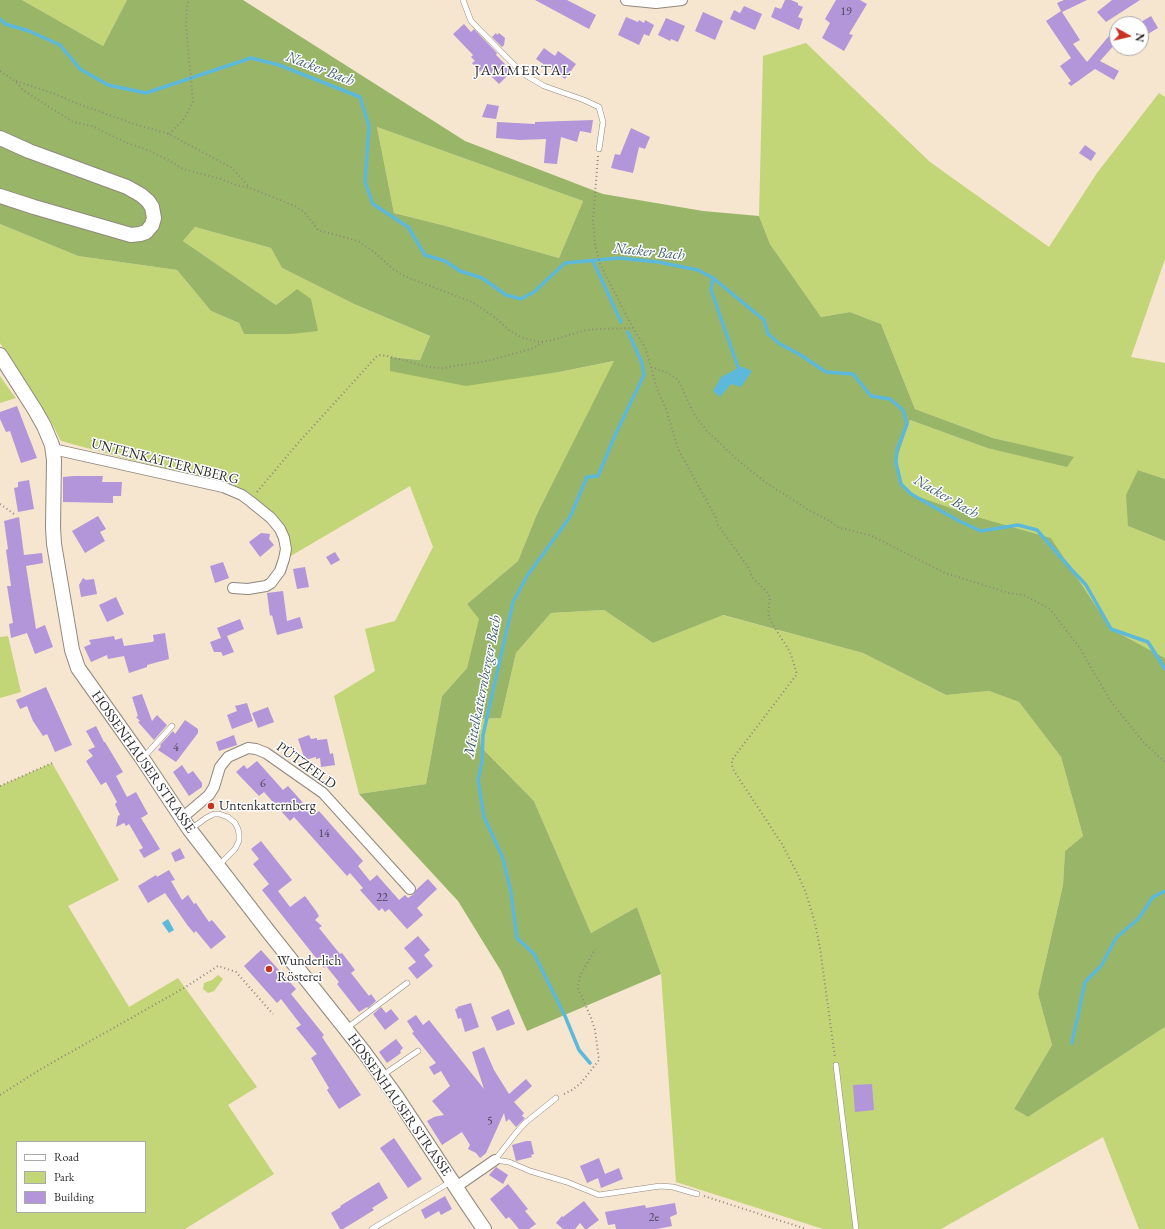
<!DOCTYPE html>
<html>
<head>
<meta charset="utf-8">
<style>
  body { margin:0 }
  #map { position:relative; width:1165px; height:1229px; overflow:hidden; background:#f6e5cf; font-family:"EB Garamond",serif }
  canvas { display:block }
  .legend { position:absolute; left:16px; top:1141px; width:130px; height:72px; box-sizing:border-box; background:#fff; border:1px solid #aaa; margin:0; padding:5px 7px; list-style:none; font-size:12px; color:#2b2b2b }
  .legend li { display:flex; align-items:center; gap:8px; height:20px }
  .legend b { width:20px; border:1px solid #aaa }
  .north { position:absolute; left:1109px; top:16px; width:40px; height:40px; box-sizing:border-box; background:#fff; border:1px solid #aaa; border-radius:50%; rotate:98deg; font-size:11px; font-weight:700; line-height:16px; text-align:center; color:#2b2b2b }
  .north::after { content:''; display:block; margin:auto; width:14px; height:18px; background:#c8321e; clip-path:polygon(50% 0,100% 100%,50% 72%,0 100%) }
</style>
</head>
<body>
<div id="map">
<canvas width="1165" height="1229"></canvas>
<ul class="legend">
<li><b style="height:5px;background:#fff"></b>Road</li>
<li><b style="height:11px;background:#c2d577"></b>Park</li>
<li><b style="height:11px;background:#b296d9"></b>Building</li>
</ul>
<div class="north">N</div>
</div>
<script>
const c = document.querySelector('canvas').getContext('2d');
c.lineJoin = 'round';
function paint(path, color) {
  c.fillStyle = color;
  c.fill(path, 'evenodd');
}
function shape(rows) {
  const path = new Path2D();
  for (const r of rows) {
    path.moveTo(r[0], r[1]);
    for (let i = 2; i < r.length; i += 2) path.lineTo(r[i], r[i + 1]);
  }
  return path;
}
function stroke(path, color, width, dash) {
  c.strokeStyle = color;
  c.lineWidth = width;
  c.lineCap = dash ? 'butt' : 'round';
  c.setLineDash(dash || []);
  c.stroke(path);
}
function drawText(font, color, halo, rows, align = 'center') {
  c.font = font + ' "EB Garamond",serif';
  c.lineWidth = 3;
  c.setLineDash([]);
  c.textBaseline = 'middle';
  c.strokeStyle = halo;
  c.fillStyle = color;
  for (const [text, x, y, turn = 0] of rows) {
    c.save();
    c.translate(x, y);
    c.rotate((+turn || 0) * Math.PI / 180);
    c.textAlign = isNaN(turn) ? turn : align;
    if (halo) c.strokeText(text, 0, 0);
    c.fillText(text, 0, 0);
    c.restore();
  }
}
paint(shape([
  [22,0,127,0,103,46],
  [806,43,930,162,1049,247,1097,173,1159,93,1165,97,1165,259,1131,357,1165,363,1165,479,1138,470,1128,526,1165,541,1165,658,1111,629,1051,538,974,516,911,494,901,484,896,462,910,420,987,448,1067,466,1073,458,993,438,915,409,881,324,850,312,821,317,770,244,759,216,763,56],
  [377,127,583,201,559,258,446,226,394,213],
  [0,224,78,256,177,270,211,311,239,323,244,334,297,289,276,305,183,241,195,227,271,248,282,268,354,304,430,336,420,360,391,357,518,377,559,372,615,361,537,514,518,561,467,604,480,619,467,668,442,696,426,784,359,794,334,696,375,671,365,629,395,621,433,547,410,486,289,557,286,531,276,516,249,493,227,484,124,458,61,441,50,420,0,343],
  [0,376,12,393,16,398,0,403],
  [604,610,653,643,722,615,863,653,946,695,989,691,1019,702,1061,757,1083,836,1065,851,1063,885,1038,994,1052,1045,1014,1109,1028,1117,1165,1027,1165,1229,1139,1229,1103,1137,941,1229,823,1229,676,1182,661,974,637,907,591,933,534,801,481,747,479,719,501,718,516,653,551,613],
  [8,636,21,692,0,698,0,637],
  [52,763,119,880,68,906,129,1007,178,978,257,1087,228,1105,274,1174,185,1229,0,1229,0,786],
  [17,1142,145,1142,145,1212,17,1212],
  [218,975,223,979,214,991,208,993,203,989,204,983,212,980]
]), '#c2d577');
paint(shape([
  [0,0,22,0,103,46,127,0,243,0,465,141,603,194,703,211,759,216,770,244,821,317,850,312,881,324,915,409,993,438,1074,457,1067,467,987,448,910,420,896,462,901,484,911,494,974,516,1051,538,1111,629,1165,658,1165,1027,1028,1117,1014,1109,1052,1045,1038,994,1063,885,1065,851,1083,836,1061,757,1019,702,989,691,946,695,863,653,723,615,653,643,604,610,551,613,516,653,501,718,479,719,481,747,534,801,591,933,637,907,661,974,527,1031,501,971,458,901,359,794,426,784,442,696,467,668,479,619,467,604,518,561,537,514,614,361,559,372,466,386,390,371,390,357,420,360,430,336,354,304,282,268,271,248,195,227,183,241,276,305,297,289,311,299,318,331,291,334,244,334,239,323,211,311,177,270,78,256,0,224],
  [377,127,583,201,559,258,446,226,394,213],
  [1138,470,1165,479,1165,541,1128,526,1126,495]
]), '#99b668');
paint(shape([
  [738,367,743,367,752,371,741,387,731,384,720,397,713,391,721,377,733,371],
  [168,919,174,930,169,933,162,923]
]), '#5db9db');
stroke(shape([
  [0,19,5,24,29,31,60,45,80,69,108,85,146,93,251,58,279,65,360,97,369,126,365,182,373,204,408,227,425,255,445,261,460,271,482,278,506,295,521,299,534,292,565,263,619,258,658,262,698,270,713,278,764,320,768,334,780,344,799,354,826,372,853,374,871,396,890,399,903,410,907,424,897,450,896,462,901,484,911,494,959,521,981,531,1018,525,1037,530,1071,569,1086,585,1111,629,1148,642,1165,669],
  [593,261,621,322],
  [713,278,711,290,738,367],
  [1072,1043,1085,982,1101,966,1116,938,1139,918,1153,897,1165,891],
  [590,1063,579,1050,565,1016,534,954,517,938,511,893,503,858,484,817,478,780,482,762,483,735,513,602,527,576,570,517,587,477,598,476,616,433,644,375,642,363,628,332]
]), '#5db9db', 3.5);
paint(shape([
  [535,0,567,0,596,15,589,29],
  [785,0,791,0,798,3,798,5,803,7,798,17,803,19,799,30,771,17,775,7,781,9],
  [836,0,860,0,867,4,849,34,853,35,844,51,822,38,830,23,825,19],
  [1064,0,1087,0,1062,12,1080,40,1073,44,1087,62,1109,36,1117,42,1100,61,1119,71,1114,80,1095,69,1071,86,1068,83,1071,81,1060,66,1071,58,1046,21,1061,11,1057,3],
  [1112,0,1140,0,1106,22,1097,12],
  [744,6,762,14,755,30,730,19,734,10,740,13],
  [703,12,723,21,715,40,695,31],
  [1151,16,1158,28,1141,38,1141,22],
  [626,17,638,22,639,20,644,23,645,20,654,25,649,36,644,34,639,45,618,35],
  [666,18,685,26,678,42,671,39,670,41,658,35],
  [464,24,471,32,474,29,497,53,496,55,512,71,499,84,487,72,486,73,482,69,480,72,472,63,475,61,471,57,473,55,453,34],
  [496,33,497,35,499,33,505,38,504,45,502,47,492,37],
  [544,48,555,56,558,51,576,64,565,79,536,59],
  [487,104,499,106,496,119,482,117],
  [593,120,591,133,580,131,577,142,561,137,557,164,544,163,546,139,520,140,496,138,497,122,535,124,535,122],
  [631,128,650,137,645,149,639,147,633,173,611,168,615,154,620,155],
  [1085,145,1096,153,1091,161,1079,153],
  [17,406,37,458,21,463,10,431,6,432,0,419,0,412],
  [74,476,103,476,102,482,122,482,121,496,113,496,113,503,63,502,63,477],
  [29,480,34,509,18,512,14,488,18,487,18,482],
  [98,516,106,529,100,532,105,541,85,553,72,531],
  [19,517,24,555,42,553,43,563,26,566,36,629,45,625,53,647,35,654,27,633,11,638,9,624,13,623,7,586,11,586,6,550,8,549,4,521],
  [261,533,270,534,269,539,274,545,260,557,249,542],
  [335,552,340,560,331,565,326,557],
  [223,562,229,578,215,583,210,566],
  [305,567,309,587,297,589,293,569],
  [83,578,86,580,94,579,97,594,81,597,79,585],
  [283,591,287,621,300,617,303,628,277,635,272,615,270,616,267,593],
  [116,597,124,614,107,622,99,605],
  [240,619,244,629,227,636,234,652,223,656,221,652,214,652,210,642,221,638,217,628],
  [165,633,169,659,147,665,147,667,129,673,124,656,108,659,107,655,91,662,84,647,91,644,89,640,114,636,115,640,122,638,124,646,152,642,154,641,153,635],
  [46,687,72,745,55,752,47,734,43,736,33,721,27,706,20,709,16,700],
  [142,694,152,721,157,715,167,725,154,740,138,722,140,721,136,717,138,716,132,697],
  [247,703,253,721,232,729,227,715,237,711,235,706],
  [268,707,274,722,258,728,252,713],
  [185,720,198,729,198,733,176,762,158,750,161,746,160,745,173,731,175,734],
  [96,726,104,742,105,742,123,772,116,776,127,797,136,792,148,814,141,818,160,849,144,858,139,850,143,848,129,824,126,826,124,823,116,827,118,816,120,815,115,804,117,802,106,782,101,785,86,761,93,756,88,750,95,747,86,731],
  [234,735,237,745,219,751,216,742],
  [309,735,311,739,317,738,317,740,327,739,330,754,333,753,335,765,321,767,320,758,316,759,316,757,305,760,298,739],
  [257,761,283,790,288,786,314,815,319,811,363,861,358,866,370,881,377,875,399,900,405,895,408,898,414,894,416,890,428,879,437,889,417,908,423,915,407,929,389,909,385,912,382,908,379,911,360,890,363,888,350,873,347,876,294,817,290,821,264,792,259,796,236,772,244,765,247,769],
  [182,765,188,774,193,771,202,783,202,787,189,796,173,772],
  [261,841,292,880,278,891,290,907,305,896,316,911,319,916,315,920,322,926,319,928,340,954,342,953,355,970,351,973,369,996,371,994,376,1001,368,1008,367,1007,359,1012,337,984,339,982,326,966,324,968,262,890,269,884,253,864,259,859,251,849],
  [180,848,185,858,175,862,171,853],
  [169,870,175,880,171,881,182,900,188,895,194,904,196,903,209,922,212,920,226,937,211,949,196,931,194,933,188,926,165,893,148,903,138,886,156,875,157,877],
  [418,936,430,950,424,955,433,966,417,979,408,968,416,962,404,948],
  [261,950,296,989,291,994,324,1035,322,1037,361,1095,339,1109,327,1090,329,1088,311,1058,317,1054,296,1028,301,1025,281,999,277,1003,244,966],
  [471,1003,479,1027,465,1032,461,1018,458,1019,455,1009,458,1008,457,1007],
  [381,1007,386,1013,391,1009,399,1019,385,1030,373,1014],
  [509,1009,515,1024,497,1031,491,1017],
  [416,1015,423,1025,429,1020,484,1089,472,1052,484,1047,494,1070,509,1094,526,1079,532,1086,514,1102,524,1113,522,1116,525,1118,516,1127,509,1119,506,1122,504,1113,486,1153,480,1158,476,1153,468,1149,470,1145,462,1132,442,1145,427,1121,434,1117,444,1115,432,1101,450,1086,441,1071,434,1075,429,1067,436,1063,412,1033,414,1032,407,1021],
  [396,1039,403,1048,400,1051,401,1053,387,1063,379,1052],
  [872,1084,874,1110,855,1112,853,1085],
  [394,1138,422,1179,408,1188,380,1148],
  [526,1141,531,1141,534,1154,531,1155,532,1157,516,1161,512,1145],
  [599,1158,605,1174,619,1168,623,1179,601,1188,598,1178,587,1183,580,1166],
  [496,1167,508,1175,503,1184,489,1175],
  [379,1182,388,1198,372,1208,374,1210,343,1229,340,1229,331,1213,341,1207,340,1206],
  [508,1184,528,1209,525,1211,536,1224,529,1229,519,1229,509,1217,506,1219,490,1199],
  [445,1196,452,1209,441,1215,439,1211,425,1219,421,1210],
  [584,1201,599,1220,587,1229,585,1229,580,1223,575,1229,563,1229,556,1223,562,1216,563,1217],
  [675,1203,677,1214,670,1217,672,1226,657,1229,616,1229,615,1224,608,1225,605,1212,645,1205,646,1208]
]), '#b296d9');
const lane = shape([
  [463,0,471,21,522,73,544,86,584,100,599,107,603,122,599,149],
  [143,758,172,726],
  [191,829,206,818,214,814,219,814,228,817,235,823,238,829,239,834,239,841,235,849,219,865],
  [347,1028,407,983],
  [836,1065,856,1229],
  [383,1075,418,1051],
  [495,1160,509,1162,530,1171,567,1182,599,1195,660,1186,673,1187,697,1194],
  [495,1160,516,1133,525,1123,556,1098],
  [372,1229,452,1181]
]);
const street = shape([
  [626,0,656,3,682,0],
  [53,449,223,487,242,495,250,501,271,518,280,529,284,538,286,549,284,559,280,571,271,583,266,586,248,589,233,588],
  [182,818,209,795,214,787,220,767,228,757,248,748,256,749,266,753,323,793,410,889],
  [456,1187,495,1160]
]);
const secondary = shape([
  [0,138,29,151,127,187,141,195,148,201,152,207,154,218,152,225,146,232,140,234,131,235,34,207,0,196],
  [0,355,35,410,44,426,52,445,54,460,53,527,54,544,72,650,78,668,142,758,190,830,268,931,364,1052,396,1096,465,1201,484,1229]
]);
stroke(lane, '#90887d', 6);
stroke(street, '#90887d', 12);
stroke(secondary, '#90887d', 16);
stroke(shape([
  [0,71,15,81,23,90,73,122,92,126,127,143,145,149,170,161,183,169,221,179,236,185,250,188,295,206,304,212,318,230,358,241,374,252,393,269,404,276,472,302,492,315,510,331,523,338,540,342,553,340,586,330,598,329,633,328,645,347,651,367,666,372,677,379,682,388,694,414,707,431,742,464,768,484,807,509,830,521,837,527,872,536,945,573,1009,593,1024,595,1050,609,1079,647,1111,702,1145,744,1165,762],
  [16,81,55,94,76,103,134,124,169,134,232,168,249,187],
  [169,134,184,119,193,101,186,26,187,5,189,0],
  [598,156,593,220,595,244,600,264,633,328],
  [651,367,657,389,666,409,678,449,715,516,718,525,749,568,752,577,768,593,770,597,768,613,770,620,790,652,797,674,737,753,732,760,732,765,734,771,782,844,799,877,806,893,815,923,820,948,835,1058],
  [257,492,298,443,377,356,379,355,387,356,429,367,442,368,487,361,534,348,543,342],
  [0,504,14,514],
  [0,786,52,763],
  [564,1094,572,1090,581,1083,599,1060,595,1030,591,1018,578,988,580,976,595,949],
  [0,1095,41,1069,184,988,218,966,236,972,273,1014],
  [704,1196,806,1229]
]), '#90887d', 2, [1, 3]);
stroke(lane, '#fff', 5);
stroke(street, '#fff', 10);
stroke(secondary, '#fff', 14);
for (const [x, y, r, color] of [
  [211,806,4,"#c8321e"],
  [269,969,4,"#c8321e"]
]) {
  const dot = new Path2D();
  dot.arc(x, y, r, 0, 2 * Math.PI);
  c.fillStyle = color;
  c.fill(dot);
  stroke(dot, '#fff', 1.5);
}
drawText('12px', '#4d4656', null, [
  ["19",846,12],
  ["4",176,748],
  ["6",263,784],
  ["14",324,834],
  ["22",382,898],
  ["5",490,1121],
  ["2e",654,1218]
]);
drawText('14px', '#2b2b2b', '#fff', [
  ["UNTENKATTERNBERG",165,462,14],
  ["HOSSENHAUSER STRASSE",143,762,55],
  ["PÜTZFELD",306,766,36],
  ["HOSSENHAUSER STRASSE",399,1105,55]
]);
drawText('14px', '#2b2b2b', '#fff', [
  ["Untenkatternberg",219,806],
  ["Wunderlich",277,961],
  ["Rösterei",277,977]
], 'left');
drawText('italic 15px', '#3c5d69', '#fff', [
  ["Nacker Bach",320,69,21],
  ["Nacker Bach",649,252,6],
  ["Nacker Bach",946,497,30],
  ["Mittelkatternberger Bach",483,686,-79]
]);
c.letterSpacing = '1px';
drawText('15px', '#2b2b2b', '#fff', [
  ["JAMMERTAL",523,71]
]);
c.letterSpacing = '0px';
</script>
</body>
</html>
